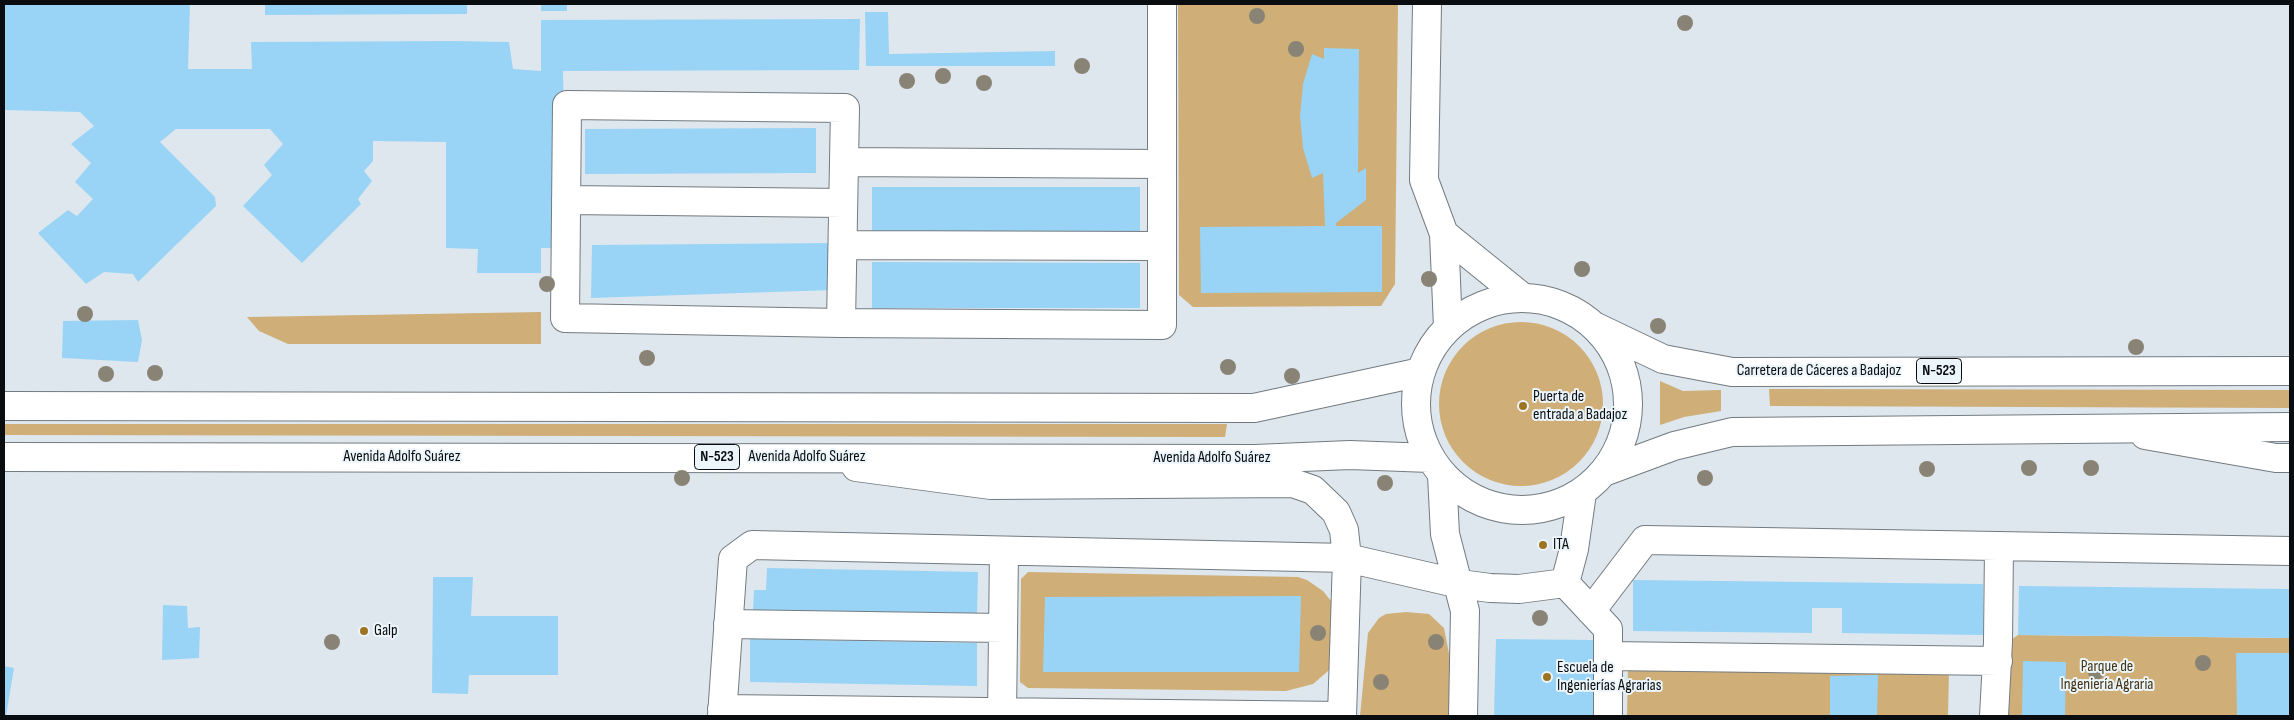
<!DOCTYPE html>
<html>
<head>
<meta charset="utf-8">
<style>
  body { margin:0 }
  #map { position:relative; width:2294px; height:720px; overflow:hidden; background:#dee7ed; font-family:"Sofia Sans Condensed",sans-serif }
  canvas { display:block }
  .frame { position:absolute; inset:0; border:5px solid #0a0d0f; pointer-events:none }
</style>
</head>
<body>
<div id="map">
<canvas width="2294" height="720"></canvas>
<div class="frame"></div>
</div>
<script>
const c = document.querySelector('canvas').getContext('2d');
c.lineJoin = 'round';
function paint(path, color) {
  c.fillStyle = color;
  c.fill(path, 'evenodd');
}
function shape(rows) {
  const path = new Path2D();
  for (const r of rows) {
    if (r.length === 3) {
      path.moveTo(r[0] + r[2], r[1]);
      path.arc(r[0], r[1], r[2], 0, 2 * Math.PI);
      continue;
    }
    path.moveTo(r[0], r[1]);
    for (let i = 2; i < r.length; i += 2) path.lineTo(r[i], r[i + 1]);
  }
  return path;
}
function stroke(path, color, width, dash) {
  c.strokeStyle = color;
  c.lineWidth = width;
  c.lineCap = dash ? 'butt' : 'round';
  c.setLineDash(dash || []);
  c.stroke(path);
}
function drawText(font, color, halo, rows, align = 'center') {
  c.font = font + ' "Sofia Sans Condensed",sans-serif';
  c.lineWidth = 4;
  c.setLineDash([]);
  c.textBaseline = 'middle';
  c.strokeStyle = halo;
  c.fillStyle = color;
  for (const [text, x, y, turn = 0] of rows) {
    c.save();
    c.translate(x, y);
    c.rotate((+turn || 0) * Math.PI / 180);
    c.textAlign = isNaN(turn) ? turn : align;
    if (halo) c.strokeText(text, 0, 0);
    c.fillText(text, 0, 0);
    c.restore();
  }
}
paint(shape([
  [1178,4,1398,4,1395,284,1381,306,1193,307,1179,295],
  [541,312,541,344,288,344,259,331,247,317],
  [1521,404,82],
  [1660,381,1683,391,1721,390,1721,411,1684,417,1660,425],
  [1769,389,2290,390,2290,408,1770,406],
  [4,424,1227,424,1225,437,4,435],
  [1028,572,1298,577,1307,580,1323,591,1335,606,1333,663,1328,671,1313,684,1286,691,1028,688,1020,682,1021,579],
  [1406,612,1429,614,1444,628,1454,679,1453,716,1360,716,1368,633,1379,618,1386,614],
  [2018,635,2290,638,2290,716,2007,716,2008,642],
  [1628,665,1949,670,1948,716,1627,716]
]), '#cfae77');
paint(shape([
  [4,4,190,4,188,69,252,69,251,42,454,41,509,42,513,69,541,71,541,20,860,19,859,70,563,71,566,248,541,248,541,273,477,273,478,249,446,248,446,142,373,141,373,161,364,171,372,181,358,199,361,204,302,263,243,206,272,175,264,165,283,144,270,129,176,129,160,142,215,197,216,206,138,282,133,274,104,272,86,284,38,233,68,210,77,216,93,199,75,182,91,163,71,144,94,126,80,112,4,110],
  [265,4,467,4,467,14,265,15],
  [541,4,567,4,567,11,541,11],
  [865,12,888,12,889,54,1055,51,1055,66,866,66],
  [1324,48,1359,49,1358,173,1366,168,1366,200,1336,223,1336,226,1382,226,1382,292,1201,293,1200,227,1325,226,1323,173,1312,178,1303,148,1300,116,1303,84,1312,54,1324,59],
  [816,128,816,173,585,174,585,129],
  [872,187,1140,187,1140,232,872,232],
  [834,243,833,290,591,298,592,245],
  [872,262,1140,263,1140,308,872,308],
  [138,320,142,340,138,362,62,358,63,321],
  [767,568,978,572,977,615,753,611,754,590,766,590],
  [433,577,473,577,471,616,558,616,558,675,469,675,468,694,432,693],
  [1633,580,1983,584,1983,635,1842,633,1842,608,1812,608,1812,633,1633,631],
  [2019,586,2290,589,2290,638,2018,635],
  [1301,596,1299,672,1043,672,1045,597],
  [163,605,187,606,188,628,200,627,199,658,162,660],
  [750,639,977,643,977,686,750,682],
  [1496,639,1594,640,1601,716,1494,716],
  [2236,653,2290,653,2290,716,2237,716],
  [2023,661,2066,662,2065,716,2022,716],
  [4,666,14,668,6,716,4,716],
  [1878,675,1877,716,1830,716,1830,676]
]), '#99d4f6');
const minor = shape([
  [1427,4,1424,180,1444,234,1448,327],
  [844,162,1162,164],
  [566,200,843,203],
  [1444,234,1522,297],
  [843,245,1162,246],
  [841,323,845,108,567,105,565,318,841,323,1162,325,1162,4],
  [2145,435,2276,458,2290,458],
  [856,467,991,485,1293,483,1313,490,1336,512,1344,530,1347,558,1342,716],
  [1442,475,1445,534,1465,611,1463,716],
  [1582,493,1574,549,1565,583,1608,629,1608,716],
  [1591,611,1645,540,2290,551],
  [728,624,1003,628],
  [1608,656,1998,661],
  [722,709,1342,716],
  [722,716,733,559,752,545,1347,558,1460,584,1490,588,1519,589,1565,583],
  [1002,716,1004,551],
  [1994,716,1998,642,1999,546]
]);
const highway = shape([
  [1522,404,106],
  [1596,327,1663,359,1732,372,2290,371],
  [4,406,1254,408,1421,372],
  [4,457,1255,459,1350,455,1430,458],
  [1604,472,1674,446,1732,432,2290,427]
]);
stroke(minor, '#737b80', 30);
stroke(highway, '#737b80', 30);
stroke(minor, '#fff', 28);
stroke(highway, '#fff', 28);
c.fillStyle = '#898376';
for (const [x, y] of [
  [1257,16],
  [1685,23],
  [1296,49],
  [1082,66],
  [943,76],
  [907,81],
  [984,83],
  [1582,269],
  [1429,279],
  [547,284],
  [85,314],
  [1658,326],
  [2136,347],
  [647,358],
  [1228,367],
  [155,373],
  [106,374],
  [1292,376],
  [2029,468],
  [2091,468],
  [1927,469],
  [682,478],
  [1705,478],
  [1385,483],
  [1540,618],
  [1318,633],
  [332,642],
  [1436,642],
  [2203,663],
  [2096,672],
  [1381,682]
]) {
  c.beginPath();
  c.arc(x, y, 8, 0, 2 * Math.PI);
  c.fill();
}
for (const [x, y, r, color] of [
  [1523,406,5,"#9e7423"],
  [1543,545,5,"#9e7423"],
  [364,631,5,"#9e7423"],
  [1547,677,5,"#9e7423"]
]) {
  const dot = new Path2D();
  dot.arc(x, y, r, 0, 2 * Math.PI);
  c.fillStyle = color;
  c.fill(dot);
  stroke(dot, '#ebf5fa', 2);
}
for (const [x, y, w] of [
  [1939,371,45],
  [717,457,45]
]) {
  const box = new Path2D();
  box.roundRect(x - w / 2, y - 12.5, w, 25, 4);
  c.fillStyle = '#ebf5fa';
  c.fill(box);
  stroke(box, '#0a0d0f', 1);
}
drawText('bold 15px', '#0a0d0f', null, [
  ["N-523",1939,371],
  ["N-523",717,457]
]);
drawText('16px', '#0a0d0f', '#ebf5fa', [
  ["Carretera de Cáceres a Badajoz",1819,371],
  ["Avenida Adolfo Suárez",402,457],
  ["Avenida Adolfo Suárez",807,457],
  ["Avenida Adolfo Suárez",1212,458]
]);
drawText('16px', '#0a0d0f', '#ebf5fa', [
  ["Puerta de",1533,397],
  ["entrada a Badajoz",1533,415],
  ["ITA",1553,545],
  ["Galp",374,631],
  ["Escuela de",1557,668],
  ["Ingenierías Agrarias",1557,686]
], 'left');
drawText('16px', '#433214', '#ebf5fa', [
  ["Parque de",2107,667],
  ["Ingeniería Agraria",2107,685]
]);
</script>
</body>
</html>
